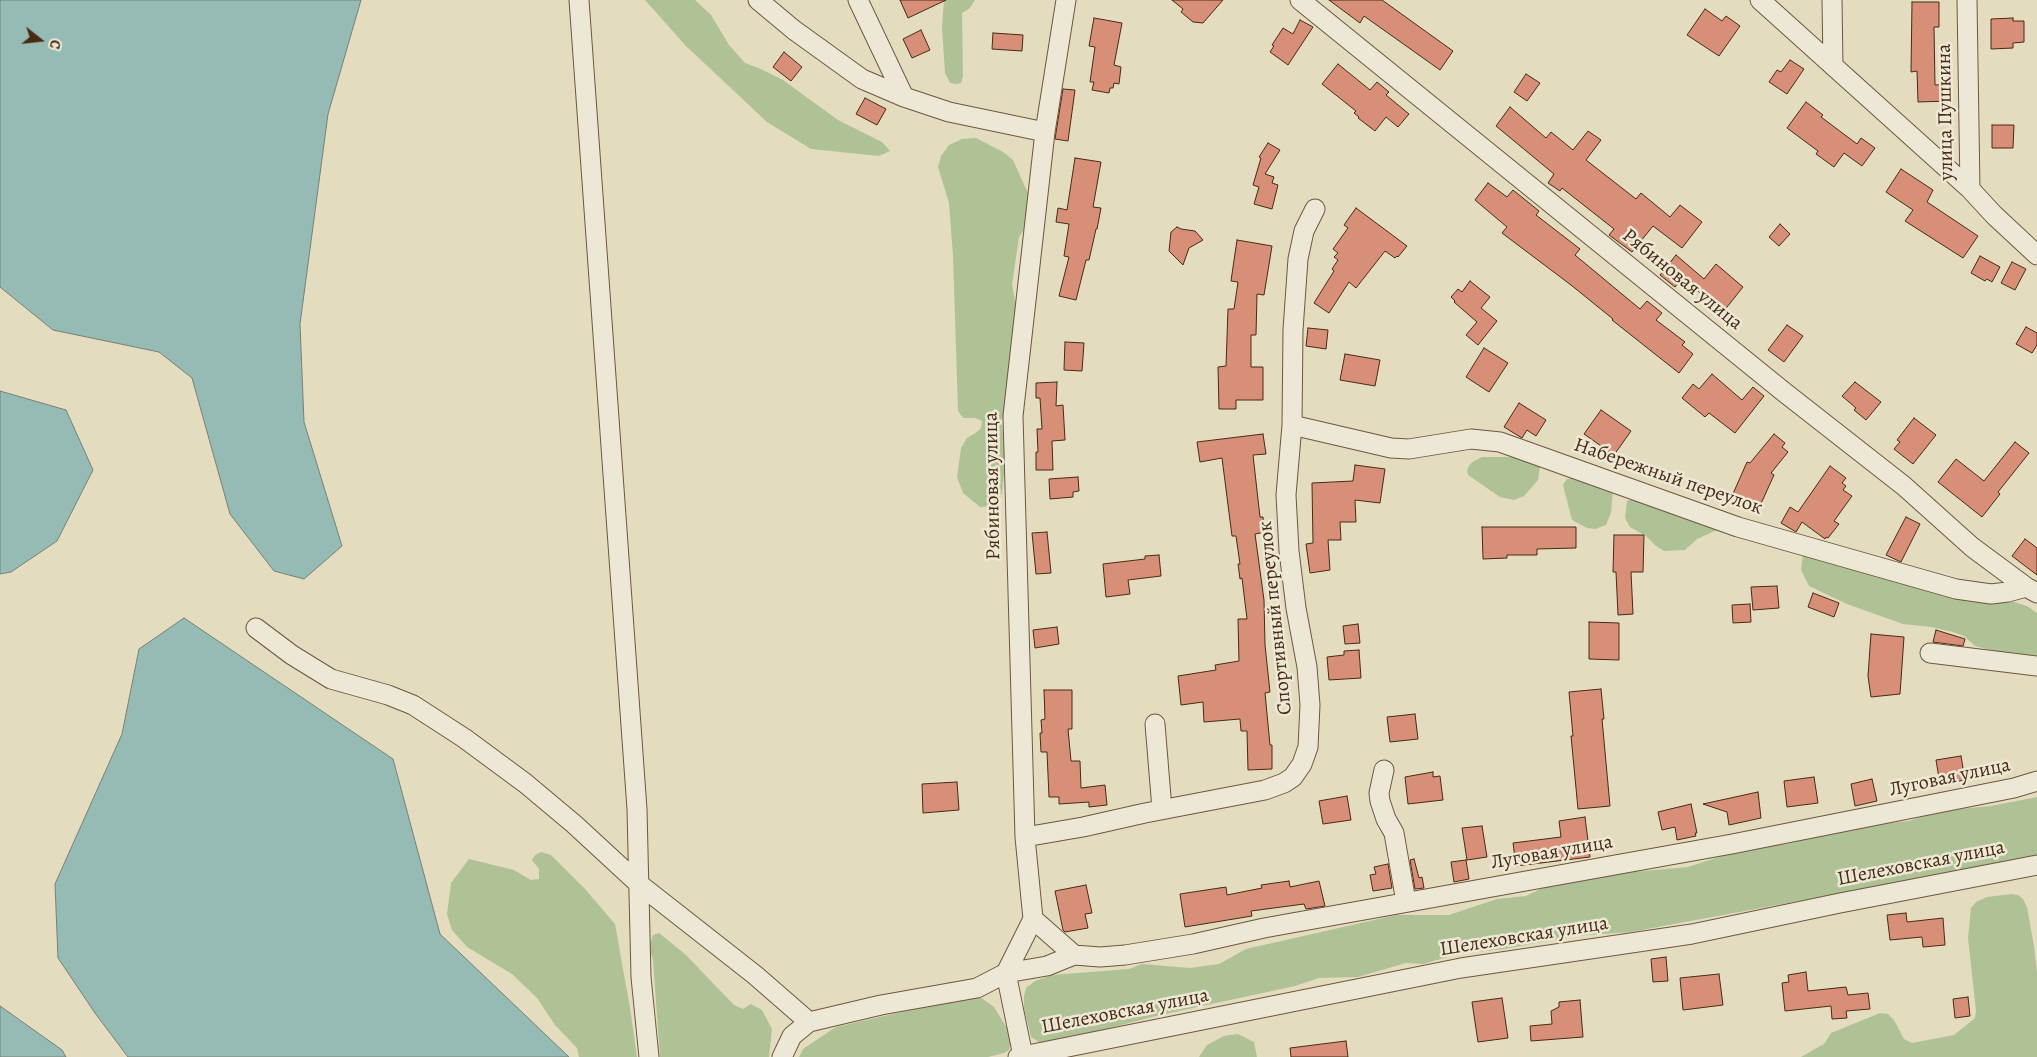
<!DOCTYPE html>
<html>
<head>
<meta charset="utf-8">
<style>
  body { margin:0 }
  #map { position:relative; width:2037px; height:1057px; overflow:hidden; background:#e4dcbf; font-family:Alegreya,serif }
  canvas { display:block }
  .north { position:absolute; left:15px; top:15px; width:50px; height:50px; -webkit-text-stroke:4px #ede8d5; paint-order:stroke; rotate:106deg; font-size:14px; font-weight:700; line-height:20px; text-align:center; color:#482a13 }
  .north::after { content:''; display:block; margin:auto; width:18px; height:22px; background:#482a13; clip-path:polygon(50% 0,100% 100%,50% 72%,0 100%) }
</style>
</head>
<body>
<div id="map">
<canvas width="2037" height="1057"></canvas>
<div class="north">С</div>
</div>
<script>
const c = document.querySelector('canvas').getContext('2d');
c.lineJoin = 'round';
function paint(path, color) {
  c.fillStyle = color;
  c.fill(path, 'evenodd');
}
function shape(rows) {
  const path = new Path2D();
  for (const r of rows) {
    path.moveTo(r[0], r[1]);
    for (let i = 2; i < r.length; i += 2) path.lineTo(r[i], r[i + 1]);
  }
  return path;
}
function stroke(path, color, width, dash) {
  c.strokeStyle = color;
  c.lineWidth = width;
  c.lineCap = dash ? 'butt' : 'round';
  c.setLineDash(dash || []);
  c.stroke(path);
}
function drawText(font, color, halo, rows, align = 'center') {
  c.font = font + ' Alegreya,serif';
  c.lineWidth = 5;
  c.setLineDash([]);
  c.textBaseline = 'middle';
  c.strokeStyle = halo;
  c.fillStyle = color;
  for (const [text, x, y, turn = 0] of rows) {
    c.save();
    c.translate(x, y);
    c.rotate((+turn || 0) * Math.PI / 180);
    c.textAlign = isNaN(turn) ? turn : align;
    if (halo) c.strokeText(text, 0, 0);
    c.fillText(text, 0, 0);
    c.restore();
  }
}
paint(shape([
  [645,0,695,0,711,15,729,45,745,63,761,69,783,80,838,120,882,142,890,151,879,156,811,149,767,122,686,46],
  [944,0,975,0,970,8,962,13,963,76,961,83,956,84,950,83,945,73,942,27],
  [976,138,1003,152,1013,160,1031,200,1028,223,1019,237,1012,285,1017,311,1009,387,1002,421,1005,465,1002,493,996,506,980,507,963,493,957,477,961,448,967,438,977,432,981,428,982,421,975,418,963,418,958,411,953,256,949,203,938,167,941,156,949,145,962,139],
  [1482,457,1509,457,1529,460,1540,467,1538,480,1524,496,1514,500,1500,497,1468,475,1467,470,1471,463],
  [1576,477,1613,490,1611,513,1606,525,1595,529,1587,528,1572,520,1563,485,1567,479],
  [1636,497,1721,528,1697,539,1685,550,1664,551,1656,546,1646,536,1630,527,1625,518,1627,501],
  [1803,554,1978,599,1987,604,2014,602,2027,606,2037,613,2037,662,1975,646,1964,636,1953,632,1931,627,1903,624,1847,604,1809,586,1801,570],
  [2037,797,2037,857,1631,932,1575,936,1504,949,1458,954,1423,964,1406,963,1358,977,1319,978,1295,986,1156,1016,1052,1043,1039,1042,1031,1037,1024,1008,1024,996,1026,988,1035,981,1052,975,1129,969,1142,964,1190,968,1219,964,1246,949,1396,915,1449,915,1497,899,1526,896,1549,885,1598,875,1688,867,1725,855,1760,847,1787,844,1808,838,1880,824,1909,821,1939,811,1991,806],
  [541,852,551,855,585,889,615,924,630,1008,637,1057,579,1057,577,1048,555,1025,537,998,512,974,467,947,452,930,447,914,451,883,469,859,514,870,531,880,539,879,539,869,532,860,535,855],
  [2011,894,2018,895,2023,899,2027,907,2034,946,2037,973,2037,1057,1801,1057,1824,1044,1831,1033,1880,1013,1888,1014,1894,1020,1904,1039,1912,1043,1954,1035,1975,1018,1976,1011,1968,938,1971,908,1976,902,1987,897],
  [659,933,686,955,734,1005,743,1009,751,1004,762,1010,772,1029,769,1057,660,1057,653,960,649,948,653,935],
  [980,997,994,1007,1008,1030,1011,1043,1009,1050,1004,1053,988,1057,799,1057,803,1049,836,1027,958,999],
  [1238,1034,1254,1042,1257,1057,1199,1057,1207,1045,1224,1036]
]), '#aec296');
const water = shape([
  [0,0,361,0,328,114,300,324,304,422,342,546,304,579,274,571,230,514,192,378,159,352,53,330,0,287,0,0],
  [0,391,66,410,93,470,57,541,11,572,0,574,0,391],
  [184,618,393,759,440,934,569,1057,128,1057,95,1013,58,958,55,884,122,734,139,649,184,618],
  [0,1006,62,1050,66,1057,0,1057,0,1006]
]);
paint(water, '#95bbb4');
stroke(water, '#768174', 1);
const building = shape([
  [900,0,946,0,908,18,900,0],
  [1172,0,1223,0,1203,23,1193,22,1181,12,1183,9,1172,0],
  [1329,0,1382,0,1453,51,1440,70,1364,16,1360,23,1329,0],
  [1912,2,1939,2,1939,27,1934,27,1935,85,1948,84,1949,101,1918,102,1917,71,1911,72,1912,2],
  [1705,9,1722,21,1726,16,1740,26,1719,56,1687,35,1705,9],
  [1094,18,1122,23,1114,65,1121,67,1119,84,1114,83,1113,88,1110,88,1109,93,1092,90,1094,82,1090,82,1095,47,1089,46,1094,18],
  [2013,18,2013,21,2024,21,2024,42,2013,43,2013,48,1991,49,1991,19,2013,18],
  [1300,20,1313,27,1288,65,1270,52,1274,46,1272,45,1283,28,1293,34,1300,20],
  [921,30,930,50,912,58,903,39,921,30],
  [993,33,1023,35,1022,51,992,49,993,33],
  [784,52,802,67,791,81,773,67,784,52],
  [1790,60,1804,69,1787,94,1769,82,1777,70,1781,72,1790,60],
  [1338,64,1370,90,1377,82,1389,92,1386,95,1409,114,1398,127,1386,117,1375,131,1358,118,1359,117,1354,113,1356,111,1322,84,1338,64],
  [1526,74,1540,83,1527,101,1514,92,1526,74],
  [1063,89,1075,90,1068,141,1055,139,1063,89],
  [865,98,886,109,877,125,856,114,865,98],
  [1806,102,1823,115,1821,117,1857,144,1861,138,1875,148,1862,166,1844,153,1834,167,1816,154,1818,151,1787,128,1806,102],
  [1510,107,1546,138,1551,132,1573,150,1588,131,1601,140,1586,160,1636,199,1641,193,1670,217,1680,205,1702,222,1682,248,1653,226,1632,252,1609,235,1614,229,1562,188,1560,191,1548,183,1554,174,1496,126,1510,107],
  [1992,125,2014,125,2013,148,1992,148,1992,125],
  [1268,143,1280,150,1265,174,1274,177,1272,183,1278,185,1272,209,1254,204,1259,187,1253,185,1261,158,1259,157,1268,143],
  [1075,158,1101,162,1093,207,1101,208,1097,229,1096,229,1089,260,1086,260,1076,300,1059,296,1069,257,1064,256,1069,224,1056,222,1058,208,1067,210,1075,158],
  [1901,169,1933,190,1927,202,1978,236,1963,258,1905,221,1913,210,1886,192,1901,169],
  [1488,183,1507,197,1513,190,1539,211,1536,215,1580,249,1575,255,1640,309,1647,301,1662,313,1656,320,1685,342,1682,345,1693,354,1679,373,1612,320,1613,319,1571,285,1502,233,1507,227,1475,200,1488,183],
  [1356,208,1407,246,1398,257,1397,256,1395,258,1385,251,1356,288,1349,282,1329,313,1314,303,1334,271,1332,269,1338,260,1334,257,1338,253,1333,249,1348,228,1344,225,1356,208],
  [1780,224,1790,234,1779,246,1769,237,1780,224],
  [1177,227,1181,229,1195,231,1203,240,1189,248,1183,265,1169,251,1171,232,1177,227],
  [1237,240,1272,246,1264,295,1257,294,1256,335,1251,335,1251,367,1263,367,1263,400,1236,400,1236,409,1219,409,1218,367,1226,366,1228,309,1234,309,1238,282,1231,281,1237,240],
  [1676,255,1704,279,1716,264,1743,287,1723,312,1682,278,1675,287,1660,275,1676,255],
  [1980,256,2000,267,1992,282,1987,279,1985,281,1971,273,1980,256],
  [2012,262,2026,269,2015,290,2001,283,2012,262],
  [1470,281,1490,297,1481,308,1497,321,1478,345,1466,335,1477,322,1454,302,1455,301,1451,297,1458,289,1462,292,1470,281],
  [1787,325,1803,336,1784,362,1768,350,1787,325],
  [2026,327,2037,333,2037,345,2032,353,2016,344,2026,327],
  [1308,328,1328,330,1326,349,1306,346,1308,328],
  [1065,342,1084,343,1082,371,1064,370,1065,342],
  [1484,348,1508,363,1489,392,1466,377,1484,348],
  [1345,354,1380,360,1375,386,1340,380,1345,354],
  [1712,374,1742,400,1753,387,1764,396,1735,433,1709,413,1705,417,1682,398,1693,384,1699,389,1712,374],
  [1057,382,1056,406,1063,405,1065,440,1052,441,1053,470,1036,470,1036,452,1038,452,1037,429,1042,429,1040,398,1036,398,1036,383,1057,382],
  [1855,382,1881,402,1866,420,1854,410,1856,408,1842,396,1855,382],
  [1519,403,1546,420,1536,436,1527,430,1522,438,1504,427,1519,403],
  [1601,410,1631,431,1614,455,1584,434,1601,410],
  [1914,418,1936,435,1913,464,1894,449,1900,442,1897,440,1914,418],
  [1263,434,1266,454,1253,455,1260,517,1263,517,1265,532,1255,534,1264,600,1265,645,1270,692,1265,693,1270,745,1272,745,1272,769,1248,770,1247,731,1241,731,1240,719,1204,722,1203,702,1181,705,1178,676,1216,670,1215,665,1239,661,1238,619,1247,619,1242,578,1240,579,1238,564,1240,564,1236,536,1232,536,1222,458,1200,462,1197,442,1263,434],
  [1774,434,1785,443,1782,447,1788,452,1771,473,1774,475,1759,508,1732,496,1747,462,1750,463,1774,434],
  [2015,442,2029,453,1998,492,2000,494,1982,517,1938,482,1956,459,1984,481,2015,442],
  [1355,465,1385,469,1380,503,1355,500,1356,522,1340,522,1341,540,1328,540,1330,570,1310,573,1306,544,1313,543,1312,483,1353,481,1355,465],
  [1830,466,1846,478,1842,483,1846,486,1843,490,1852,496,1834,521,1839,524,1828,538,1826,537,1825,539,1802,522,1796,532,1781,523,1790,507,1798,512,1830,466],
  [1078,477,1079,491,1073,492,1073,497,1050,499,1049,479,1078,477],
  [1906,517,1920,524,1901,562,1886,555,1906,517],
  [1482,527,1576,527,1576,548,1537,549,1537,555,1507,555,1507,558,1483,559,1482,527],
  [1047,532,1051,573,1036,574,1032,533,1047,532],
  [1614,535,1644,535,1643,572,1631,572,1633,614,1618,615,1616,572,1613,572,1614,535],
  [2025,539,2037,548,2037,575,2012,556,2025,539],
  [1159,555,1161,576,1128,580,1130,594,1106,597,1103,564,1145,559,1145,556,1159,555],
  [1777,586,1779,608,1753,610,1751,587,1777,586],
  [1813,593,1839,603,1834,617,1808,607,1813,593],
  [1750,604,1751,622,1733,623,1732,605,1750,604],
  [1589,622,1619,623,1619,660,1589,659,1589,622],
  [1358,624,1360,643,1345,644,1343,626,1358,624],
  [1057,627,1059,644,1035,648,1033,630,1057,627],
  [1936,630,1965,639,1963,646,1933,642,1936,630],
  [1871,634,1904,637,1900,694,1871,697,1868,676,1871,634],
  [1359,650,1361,678,1329,680,1327,657,1344,655,1344,651,1359,650],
  [1601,689,1604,719,1602,719,1610,806,1578,809,1571,736,1573,736,1569,692,1601,689],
  [1044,690,1072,690,1072,729,1068,729,1071,761,1080,761,1081,788,1105,785,1107,805,1089,807,1089,802,1059,804,1059,797,1049,797,1047,752,1041,752,1040,733,1042,733,1041,720,1045,719,1044,690],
  [1415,714,1418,739,1390,742,1387,717,1415,714],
  [1961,756,1965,780,1940,784,1936,760,1961,756],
  [1433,772,1433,777,1440,776,1443,800,1408,804,1405,777,1433,772],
  [1814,777,1818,803,1787,807,1784,781,1814,777],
  [1872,779,1877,801,1855,806,1851,784,1872,779],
  [957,782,959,810,923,813,922,784,957,782],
  [1758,792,1761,818,1729,825,1727,812,1703,804,1758,792],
  [1347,796,1351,820,1323,824,1319,801,1347,796],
  [1691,804,1697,833,1695,833,1696,836,1677,840,1675,827,1662,830,1658,812,1691,804],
  [1585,817,1590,857,1516,866,1513,843,1561,837,1559,821,1585,817],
  [1482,826,1487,857,1467,860,1462,828,1482,826],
  [1414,859,1419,878,1422,877,1424,888,1415,889,1410,860,1414,859],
  [1466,860,1469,879,1454,882,1451,862,1466,860],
  [1388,864,1392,888,1373,891,1370,875,1376,874,1374,867,1388,864],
  [1289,881,1290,887,1319,881,1325,906,1306,909,1304,904,1251,911,1252,916,1185,927,1180,894,1226,887,1227,895,1262,888,1261,885,1289,881],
  [1086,885,1092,913,1085,914,1088,928,1065,932,1063,930,1055,891,1086,885],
  [1906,913,1907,922,1943,918,1945,945,1923,947,1922,937,1890,940,1887,915,1906,913],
  [1666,957,1668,981,1653,982,1651,959,1666,957],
  [1806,972,1808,991,1846,987,1848,995,1868,993,1870,1009,1846,1011,1847,1018,1832,1019,1831,1006,1785,1011,1782,983,1789,982,1788,975,1806,972],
  [1719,974,1723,1005,1683,1010,1680,978,1719,974],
  [1968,997,1970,1016,1955,1018,1953,999,1968,997],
  [1502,998,1508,1038,1478,1042,1472,1002,1502,998],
  [1580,1000,1583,1037,1531,1041,1530,1026,1552,1024,1551,1011,1559,1007,1559,1002,1580,1000],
  [1346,1041,1348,1057,1291,1057,1290,1048,1346,1041]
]);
paint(building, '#d88f77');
stroke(building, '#482a13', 1);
const minor = shape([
  [579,0,637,809,641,977,649,1057],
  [758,0,794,30,862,79,904,97,949,112,1045,132],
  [858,0,904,97],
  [1066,0,1045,132,1013,416,1025,837,1033,919,1074,955],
  [1300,0,1784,392,1904,486,1972,547,2026,587,2037,593],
  [1760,0,1970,189],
  [1832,0,1833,66],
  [1967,0,1970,189,1994,215,2037,255],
  [1292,425,1391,448,1409,449,1471,439,1500,442,1738,527,1956,589,1991,594,2008,592,2026,587],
  [256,628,292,655,331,679,388,695,413,705,464,738,525,783,574,824,639,884,755,975,809,1022],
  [1930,653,2037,666],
  [1155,724,1162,809],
  [1384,770,1379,793,1380,801,1386,819,1394,833,1406,902],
  [1025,837,1083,827,1145,813,1265,790,1284,783,1293,777,1302,764,1308,747,1310,705,1307,667,1296,608,1289,551,1286,495,1292,425,1293,330,1298,259,1304,231,1315,209],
  [1023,1056,1006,973,1033,919],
  [782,1057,792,1036,809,1022,881,1005,977,988,1006,973,1047,966,1074,955,1100,957,1125,955,1193,944,1264,928,1732,844,2014,788,2037,781],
  [1018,1057,1461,968,1692,934,1840,903,2037,865]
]);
stroke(minor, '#6f563e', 21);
stroke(minor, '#ede8d5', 19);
drawText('20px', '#482a13', '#ede8d5', [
  ["улица Пушкина",1946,112,-91],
  ["Рябиновая улица",1682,280,39],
  ["Набережный переулок",1668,477,19],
  ["Рябиновая улица",993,486,-91],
  ["Спортивный переулок",1276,618,-96],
  ["Луговая улица",1950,778,-12],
  ["Луговая улица",1552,853,-10],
  ["Шелеховская улица",1921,864,-11],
  ["Шелеховская улица",1524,937,-9],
  ["Шелеховская улица",1125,1012,-11]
]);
</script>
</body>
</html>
